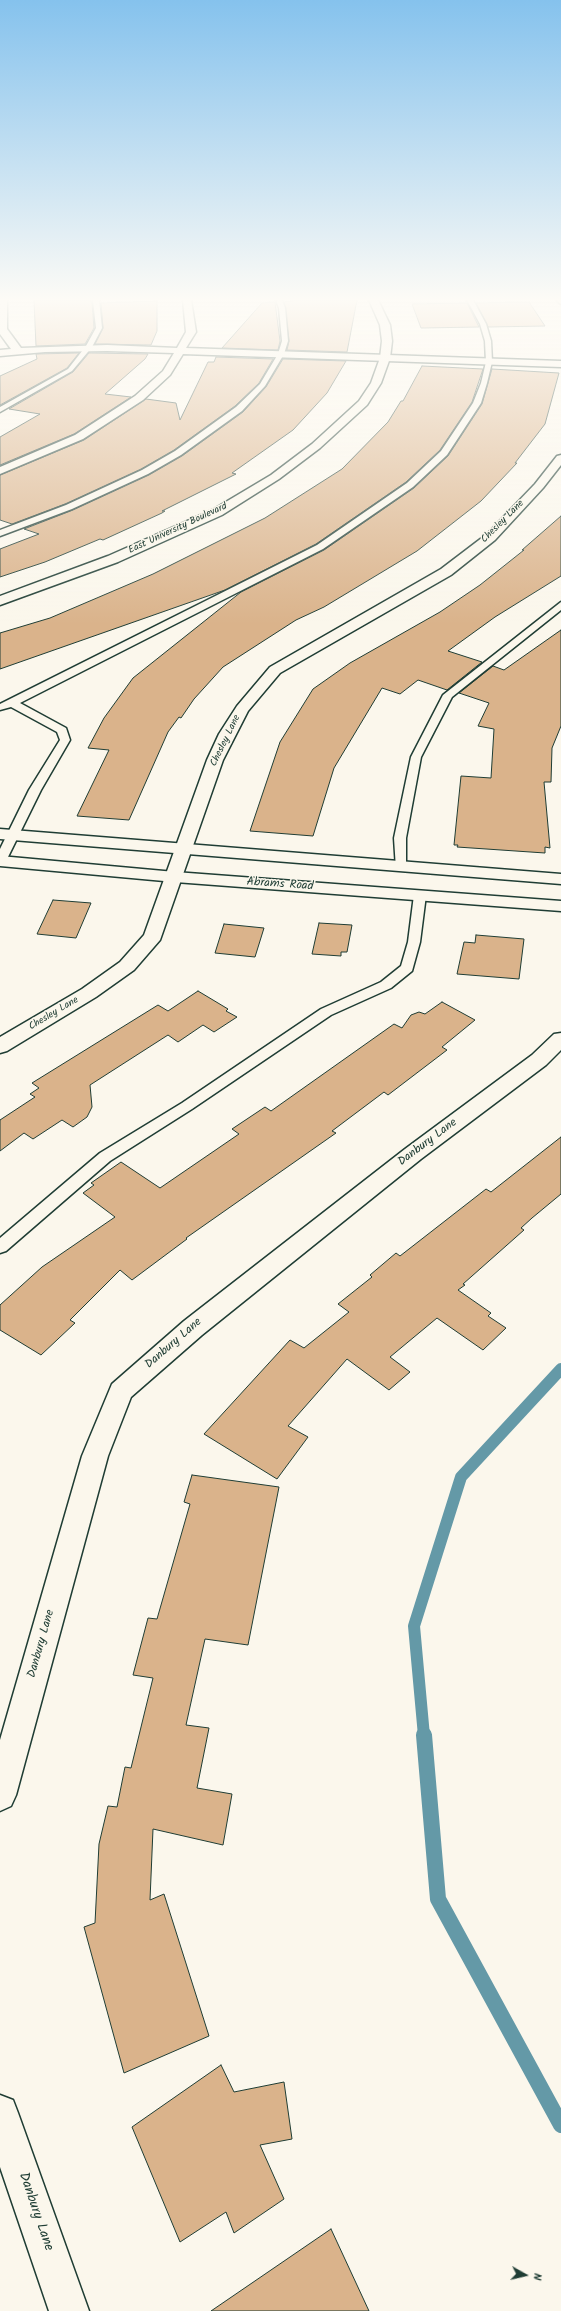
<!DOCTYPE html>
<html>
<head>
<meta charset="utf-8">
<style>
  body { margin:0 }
  #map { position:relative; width:561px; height:2311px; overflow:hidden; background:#fbf7ec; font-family:Kalam,sans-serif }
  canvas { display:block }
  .north { position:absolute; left:505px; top:2255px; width:40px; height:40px; -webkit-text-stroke:3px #fbf7ec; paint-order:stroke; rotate:98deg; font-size:11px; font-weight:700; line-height:16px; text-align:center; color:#1f3d34 }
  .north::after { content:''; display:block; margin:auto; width:14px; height:18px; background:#1f3d34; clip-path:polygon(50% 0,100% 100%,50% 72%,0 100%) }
</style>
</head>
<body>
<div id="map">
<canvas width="561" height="2311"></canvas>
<div class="north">N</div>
</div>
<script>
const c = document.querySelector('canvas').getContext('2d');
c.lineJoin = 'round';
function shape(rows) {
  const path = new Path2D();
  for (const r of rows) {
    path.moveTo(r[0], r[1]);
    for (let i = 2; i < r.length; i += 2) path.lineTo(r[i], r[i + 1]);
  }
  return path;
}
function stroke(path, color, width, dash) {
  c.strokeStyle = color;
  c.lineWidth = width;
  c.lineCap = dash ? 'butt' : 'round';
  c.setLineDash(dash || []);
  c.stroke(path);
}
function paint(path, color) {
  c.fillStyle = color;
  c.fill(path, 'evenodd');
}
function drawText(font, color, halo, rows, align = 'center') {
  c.font = font + ' Kalam,sans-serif';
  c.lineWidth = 3;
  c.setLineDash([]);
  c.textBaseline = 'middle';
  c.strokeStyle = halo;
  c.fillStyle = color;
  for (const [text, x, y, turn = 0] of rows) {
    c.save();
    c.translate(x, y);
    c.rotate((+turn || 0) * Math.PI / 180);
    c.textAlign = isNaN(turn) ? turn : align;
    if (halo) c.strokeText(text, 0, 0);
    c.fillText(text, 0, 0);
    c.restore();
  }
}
stroke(shape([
  [424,1736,414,1626,461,1477,561,1369]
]), '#6499a7', 12);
stroke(shape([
  [424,1735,438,1899,561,2125]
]), '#6499a7', 16);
const building = shape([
  [34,300,90,300,92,303,94,328,85,344,36,346,34,300],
  [297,300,357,300,347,352,287,350,289,341,284,302,297,300],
  [157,301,157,331,151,345,95,344,103,328,101,303,157,301],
  [275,302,280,341,278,350,222,348,262,303,275,302],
  [529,302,545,326,488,327,476,303,529,302],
  [467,303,479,327,421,328,412,304,467,303],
  [79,353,67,368,0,405,0,376,37,359,36,354,79,353],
  [89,353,148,354,145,359,105,394,131,397,74,434,0,465,0,437,40,414,9,409,73,372,89,353],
  [216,357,273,359,259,383,235,406,174,450,141,469,65,504,12,524,0,520,0,475,84,440,146,399,176,403,180,420,208,362,214,362,216,357],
  [283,359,346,361,327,393,293,430,232,473,236,474,162,511,165,511,162,513,103,540,100,539,45,562,0,577,0,549,39,534,24,529,73,510,149,475,182,456,243,412,266,387,283,359],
  [422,366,483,369,472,402,440,450,406,482,316,544,225,590,0,669,0,633,50,618,153,574,265,518,342,469,388,422,401,401,403,401,422,366],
  [492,369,559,373,545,424,515,463,517,463,481,501,417,551,324,607,296,620,223,667,194,699,181,718,179,717,168,732,129,820,77,816,109,750,88,748,104,718,133,678,241,592,324,550,414,488,448,456,482,404,492,369],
  [561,516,561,576,495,617,448,651,482,662,447,690,418,680,400,694,382,688,334,768,313,836,250,831,280,742,313,689,350,663,440,612,480,585,524,550,522,550,561,516],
  [561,630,561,726,552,748,551,782,544,782,550,848,545,847,545,853,457,847,458,845,454,845,461,776,491,778,494,729,478,726,489,703,459,693,493,666,504,670,561,630],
  [53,900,91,903,76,938,37,934,53,900],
  [319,923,352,925,347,952,341,952,341,956,312,954,319,923],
  [224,924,264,928,255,957,215,953,224,924],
  [476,935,524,939,519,979,457,974,464,942,475,943,476,935],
  [198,991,228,1009,226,1011,237,1017,214,1032,203,1025,178,1042,168,1035,90,1085,92,1107,87,1117,73,1127,62,1120,33,1139,24,1133,0,1151,0,1120,35,1097,30,1094,39,1088,32,1083,158,1005,168,1011,198,991],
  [442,1002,475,1020,442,1047,447,1050,388,1095,384,1092,332,1131,336,1133,186,1238,187,1239,132,1280,120,1270,70,1320,75,1323,41,1355,0,1330,0,1305,42,1267,115,1217,83,1193,94,1185,91,1183,121,1162,160,1188,239,1134,232,1129,265,1107,271,1111,394,1024,402,1028,411,1015,419,1012,425,1014,442,1002],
  [561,1137,561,1194,532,1218,521,1228,524,1230,463,1284,465,1285,458,1290,491,1313,488,1316,506,1328,483,1350,437,1318,390,1357,410,1372,389,1390,347,1359,288,1426,308,1437,277,1479,204,1434,290,1340,304,1348,349,1312,338,1304,372,1277,370,1275,396,1253,400,1256,486,1189,491,1192,561,1137],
  [192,1475,279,1487,248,1645,205,1639,186,1725,209,1728,197,1788,232,1794,223,1845,153,1829,150,1900,164,1894,209,2036,124,2073,84,1927,95,1923,99,1844,108,1806,117,1807,125,1767,131,1768,153,1678,133,1675,148,1618,157,1619,190,1504,184,1502,192,1475],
  [221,2065,234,2092,284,2082,292,2139,260,2145,284,2199,234,2233,226,2212,180,2242,132,2127,221,2065],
  [331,2229,369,2311,211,2311,331,2229]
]);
paint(building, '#dab38b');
stroke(building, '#1f3d34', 1);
const lane = shape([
  [93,300,99,300,102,328,92,347,72,371,0,412,0,407,68,369,86,346,96,328,93,300],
  [276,300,282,300,285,308,288,341,284,354,265,386,242,411,181,455,148,474,72,509,0,536,0,530,66,505,142,470,175,451,236,407,260,384,278,354,282,341,279,308,276,300],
  [467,300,473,300,486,324,491,341,492,362,487,383,481,403,447,455,413,487,323,549,20,703,66,728,70,740,41,790,6,861,0,865,0,849,29,790,60,740,57,732,11,707,0,710,0,704,317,545,407,483,441,451,473,403,481,383,486,362,485,341,480,324,467,300],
  [561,602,561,610,452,697,421,757,406,838,406,866,400,870,396,869,394,838,411,757,443,695,561,602],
  [420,891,426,895,420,942,412,971,391,988,331,1015,192,1109,110,1161,6,1251,0,1253,0,1238,100,1153,182,1103,321,1009,381,982,401,966,408,942,414,895,420,891]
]);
const street = shape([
  [0,300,7,300,7,329,21,348,107,345,177,348,186,332,183,300,191,300,196,332,186,348,561,361,561,367,183,354,170,375,143,400,83,439,0,474,0,467,75,435,135,396,163,371,174,353,107,351,45,352,0,356,0,350,11,349,0,334,0,300],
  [561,300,561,304,557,301,557,300,561,300],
  [561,455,561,465,543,488,495,540,451,575,280,673,248,711,223,760,160,940,134,970,96,997,7,1051,0,1053,0,1037,82,989,120,962,144,935,207,760,219,734,237,706,270,667,441,569,487,534,535,484,557,456,561,455],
  [561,1033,561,1050,546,1065,421,1159,202,1335,131,1397,108,1456,16,1795,11,1806,0,1811,0,1740,82,1456,112,1384,184,1321,405,1149,532,1055,554,1034,561,1033],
  [0,2095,13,2100,18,2113,89,2311,49,2311,0,2167,0,2095]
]);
const secondary = shape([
  [369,300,378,300,390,325,392,341,390,358,381,383,367,405,320,448,279,479,222,515,118,562,0,605,0,596,108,556,214,509,271,475,312,444,359,401,371,383,380,358,382,341,380,325,369,300],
  [0,829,561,874,561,884,0,839,0,829],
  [0,856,175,872,561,901,561,911,175,882,0,866,0,856]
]);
stroke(lane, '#1f3d34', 3);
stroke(street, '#1f3d34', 3);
stroke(secondary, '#1f3d34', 3);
paint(lane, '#fbf7ec');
paint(street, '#fbf7ec');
paint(secondary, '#fbf7ec');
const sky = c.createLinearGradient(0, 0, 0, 624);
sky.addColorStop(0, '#85c2ed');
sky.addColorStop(0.48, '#fdfbf6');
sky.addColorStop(1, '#fdfbf600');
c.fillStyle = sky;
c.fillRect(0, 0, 561, 624);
drawText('10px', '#1f3d34', '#fbf7ec', [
  ["Chesley Lane",503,522,-45],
  ["East University Boulevard",178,529,-25],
  ["Chesley Lane",226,741,-64],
  ["Chesley Lane",54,1014,-31]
]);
drawText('12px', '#1f3d34', '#fbf7ec', [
  ["Abrams Road",280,885,4],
  ["Danbury Lane",428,1143,-37],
  ["Danbury Lane",174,1344,-41],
  ["Danbury Lane",42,1644,-74]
]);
drawText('14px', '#1f3d34', '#fbf7ec', [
  ["Danbury Lane",35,2212,71]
]);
</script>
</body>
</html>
